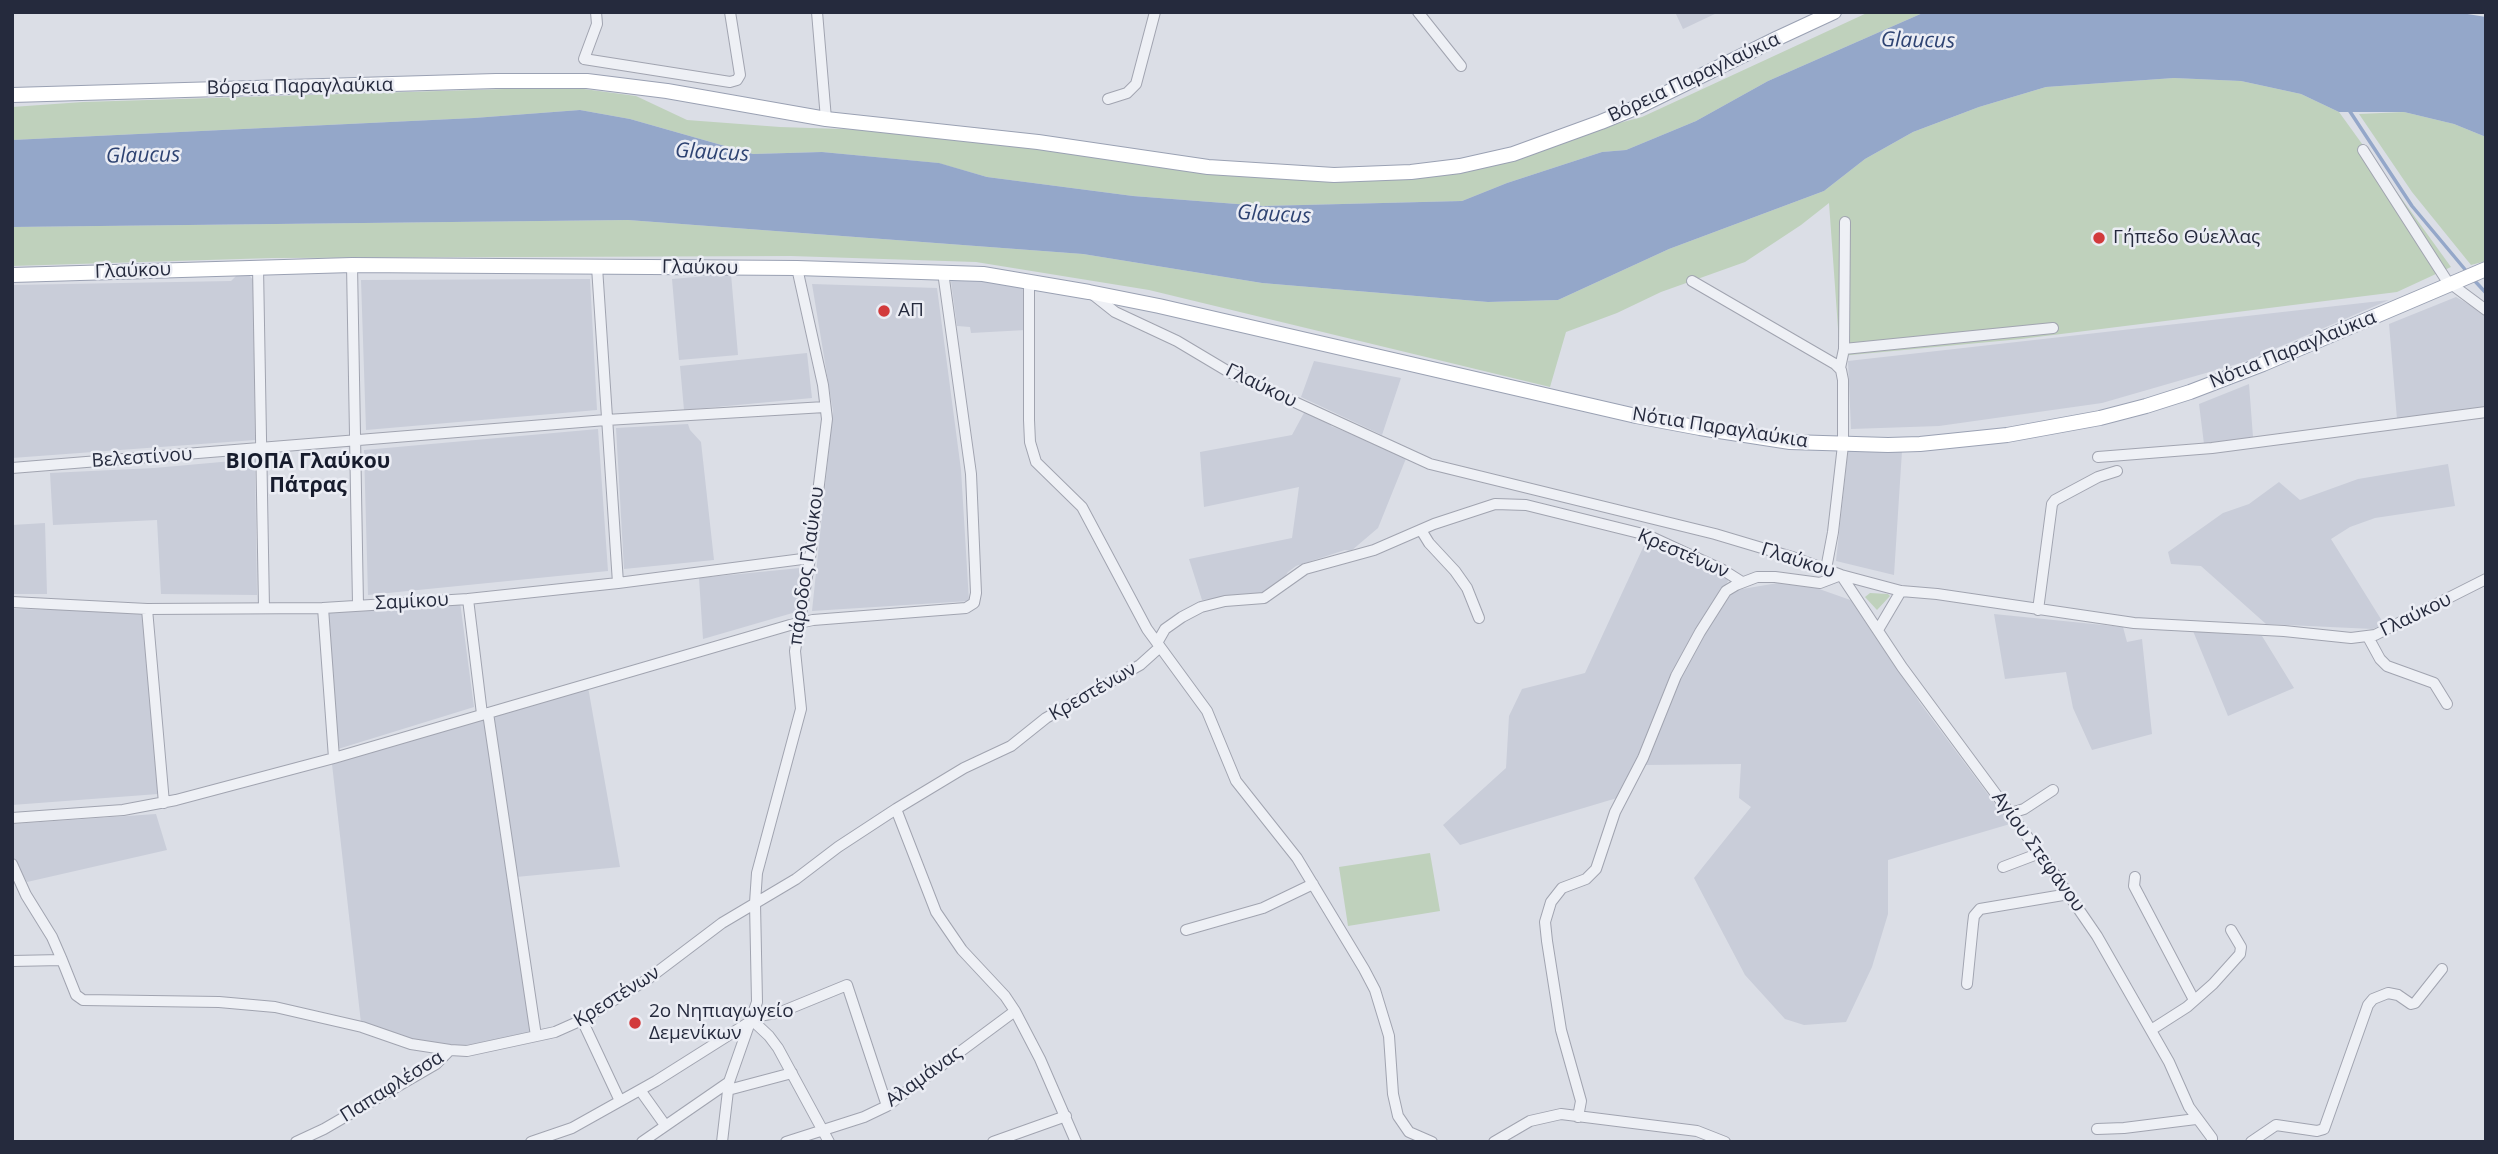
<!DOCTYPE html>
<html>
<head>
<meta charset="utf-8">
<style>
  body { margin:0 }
  #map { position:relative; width:2498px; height:1154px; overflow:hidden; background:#dbdee6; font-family:"Open Sans",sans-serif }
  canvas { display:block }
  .frame { position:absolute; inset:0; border:14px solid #252a3d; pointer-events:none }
</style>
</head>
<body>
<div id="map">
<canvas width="2498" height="1154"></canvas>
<div class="frame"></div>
</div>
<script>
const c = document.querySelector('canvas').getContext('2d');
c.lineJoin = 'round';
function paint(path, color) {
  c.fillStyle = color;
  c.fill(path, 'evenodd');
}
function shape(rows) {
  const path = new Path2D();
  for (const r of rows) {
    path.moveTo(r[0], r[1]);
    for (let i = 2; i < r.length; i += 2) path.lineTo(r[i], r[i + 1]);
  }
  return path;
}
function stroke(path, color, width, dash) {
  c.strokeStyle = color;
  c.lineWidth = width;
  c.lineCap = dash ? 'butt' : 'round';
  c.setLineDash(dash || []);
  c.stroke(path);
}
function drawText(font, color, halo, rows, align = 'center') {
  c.font = font + ' "Open Sans",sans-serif';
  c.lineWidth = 5;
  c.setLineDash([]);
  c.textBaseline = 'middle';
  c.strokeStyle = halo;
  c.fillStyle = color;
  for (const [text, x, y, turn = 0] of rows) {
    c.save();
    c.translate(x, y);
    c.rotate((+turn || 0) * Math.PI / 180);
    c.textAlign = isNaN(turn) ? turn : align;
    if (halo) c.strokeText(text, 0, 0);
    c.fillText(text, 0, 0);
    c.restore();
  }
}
paint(shape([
  [1675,12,1719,12,1683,29],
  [731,274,738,355,679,360,672,279],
  [950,274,1025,281,1026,330,971,333,970,327,957,326],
  [249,275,253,280,255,440,12,458,12,285,231,281,236,276],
  [590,279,597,410,366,430,361,280],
  [812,284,937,288,961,470,969,601,812,611,833,411],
  [2456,297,2486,314,2486,408,2397,419,2389,324],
  [2389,300,2244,362,2102,403,1939,426,1851,429,1848,361],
  [807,353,812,398,684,410,680,366],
  [1314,361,1401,378,1382,435,1301,397],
  [2249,384,2253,437,2204,444,2199,404],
  [1305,411,1330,421,1331,426,1407,456,1378,528,1351,551,1345,550,1296,566,1288,572,1281,582,1266,594,1202,600,1189,559,1292,538,1299,487,1204,507,1200,452,1292,435],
  [688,424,690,430,701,442,714,560,624,569,616,428],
  [598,429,608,571,368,595,364,450],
  [1848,451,1902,451,1894,575,1836,561],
  [255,459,257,595,161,594,157,520,53,525,50,473,154,468],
  [2448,464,2455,506,2375,518,2350,527,2331,539,2384,624,2373,629,2266,624,2201,566,2171,564,2168,552,2223,513,2249,504,2279,482,2300,500,2358,479],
  [45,523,47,594,12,594,12,525],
  [1647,539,1730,578,1671,675,1642,751,1617,798,1460,845,1443,825,1506,768,1509,716,1522,689,1585,673],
  [800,568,796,612,703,639,699,578],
  [1784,582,1805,584,1856,602,1920,703,2010,824,1888,860,1888,914,1872,967,1846,1022,1804,1025,1785,1019,1745,975,1694,878,1751,807,1739,798,1741,764,1644,765,1679,677,1730,591],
  [460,602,474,707,338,749,328,613],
  [12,609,142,611,158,794,12,805],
  [1994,614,2123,627,2127,642,2142,639,2152,734,2092,750,2073,708,2066,672,2005,679],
  [2193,631,2262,636,2294,688,2228,716],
  [588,687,620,867,516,877,491,715],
  [485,716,532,1035,466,1049,424,1044,361,1023,332,764],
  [156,814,167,850,27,882,12,856,12,824]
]), '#c9cdd9');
paint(shape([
  [1869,12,1925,12,1768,81,1696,121,1626,150,1602,152,1507,183,1462,201,1263,206,1133,196,987,177,938,163,822,152,753,154,630,119,580,110,474,118,12,140,12,107,83,102,569,87,636,96,687,120,780,127,872,130,1034,148,1180,170,1437,171,1642,117],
  [2174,78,2241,81,2301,94,2339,112,2451,267,2397,292,2021,339,1840,356,1829,203,1801,225,1745,262,1661,292,1617,313,1566,332,1550,387,1149,290,976,262,791,256,272,258,12,266,12,227,628,220,1083,254,1262,283,1488,302,1558,300,1669,249,1824,191,1865,159,1913,132,1979,107,2046,87],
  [2404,112,2454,124,2486,137,2486,261,2471,265,2412,192,2359,114],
  [1870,593,1888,594,1890,596,1877,610,1865,597],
  [1430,853,1440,911,1348,926,1339,867]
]), '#bfd1bc');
paint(shape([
  [1925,12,2455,12,2486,17,2486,137,2454,124,2404,112,2339,112,2301,94,2241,81,2174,78,2046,87,1979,107,1913,132,1865,159,1824,191,1669,249,1558,300,1488,302,1262,283,1083,254,628,220,12,227,12,140,474,118,580,110,630,119,753,154,822,152,939,163,987,177,1133,196,1263,206,1462,201,1507,183,1602,152,1626,150,1696,121,1768,81]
]), '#94a7c9');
stroke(shape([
  [2349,110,2412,206,2468,273],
  [2473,279,2486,293]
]), '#94a7c9', 3.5);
const minor = shape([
  [596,12,597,24,584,59,730,82,737,80,740,75,730,12],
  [817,12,826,119],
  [1418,12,1461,66],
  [1108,99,1127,93,1136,84,1155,12],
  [2363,150,2447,281,2486,310],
  [352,265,358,605],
  [258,267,264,608],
  [597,267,618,583],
  [1029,281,1029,420,1030,442,1036,462,1082,507,1147,629,1207,711,1236,781,1297,858,1364,969,1375,990,1389,1036,1393,1094,1398,1116,1409,1132,1432,1142],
  [1692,281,1835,364,1841,370,1843,380,1843,445,1833,532,1826,569],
  [1091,293,1115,312,1177,341,1229,372,1430,464,1715,534,1792,557,1841,575,1901,591,1937,594,2134,623,2284,631,2351,638,2375,635,2486,579],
  [1844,349,2053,328],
  [1840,368,1844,349,1845,222],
  [2098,457,2212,448,2486,412],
  [12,468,606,420,825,407],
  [1421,530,1429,543,1455,571,1467,588,1479,618],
  [468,599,482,714],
  [12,602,147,609,323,608,468,599,618,583,810,558],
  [323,608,334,758],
  [147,609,164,803],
  [2038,610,2052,504,2055,500,2098,477,2117,471],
  [1878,630,1901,591],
  [2368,637,2380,659,2387,666,2434,683,2447,704],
  [1157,643,1165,629,1182,617,1201,607,1225,601,1264,598,1305,569,1374,550,1434,524,1495,504,1526,505,1647,535,1723,570,1742,582],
  [488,713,536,1036],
  [896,809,936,912,962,950,1005,996,1015,1011,1040,1059,1076,1142],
  [2011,813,2024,809,2053,790],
  [12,818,123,810,176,800,334,758,790,625,813,620,966,608,974,603,976,593,971,474,943,272],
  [12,864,26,895,52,937,62,960],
  [2003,867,2040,853],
  [2135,877,2134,886,2194,1000],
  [1186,930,1263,908,1313,884],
  [12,961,62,960,76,995,83,1000,219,1002,275,1007,362,1027,411,1044,450,1050,467,1051,555,1032,582,1020,648,979,722,923,796,879,838,847,896,809,964,768,1011,746,1046,718,1140,665,1160,647],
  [1967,984,1973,924,1974,916,1980,909,2069,894],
  [582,1020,620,1101],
  [752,1020,769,1036,778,1048,829,1142],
  [2151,1030,2187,1007,2213,984,2240,954,2241,947,2231,930],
  [640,1090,665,1125],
  [728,1090,792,1073],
  [1578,1117,1581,1101,1561,1030,1547,941,1545,922,1551,902,1562,888,1586,879,1596,869,1615,812,1643,758,1676,676,1700,632,1726,591,1736,585,1757,577,1775,577,1820,583,1841,575,1902,667,2049,866,2097,936,2169,1062,2189,1107,2212,1138,2212,1142],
  [2097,1129,2124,1128,2196,1119],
  [296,1142,324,1129,436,1064,450,1050],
  [531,1142,572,1128,656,1081,759,1016,781,1012,847,985,887,1106],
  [642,1142,729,1082],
  [722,1142,729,1082,757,1002,755,903,757,873,801,709,795,651,810,558,827,419,823,385,797,268],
  [786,1142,864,1117,887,1106,1015,1011],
  [993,1142,1066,1116],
  [1494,1142,1530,1121,1561,1114,1697,1131,1725,1142],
  [2251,1142,2276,1125,2317,1131,2324,1129,2368,1005,2373,999,2388,993,2398,995,2411,1004,2415,1003,2442,969]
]);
const major = shape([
  [12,95,496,81,587,81,667,91,826,119,1038,142,1208,167,1334,175,1411,172,1460,166,1513,154,1601,122,1640,106,1778,38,1834,12],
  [12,275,352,265,797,268,983,274,1089,292,1159,306,1636,416,1700,428,1790,442,1888,445,1920,444,2007,435,2100,418,2146,406,2190,392,2263,364,2486,269]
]);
stroke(minor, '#a1a4b0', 12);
stroke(major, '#9aa1b3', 16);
stroke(minor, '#eef0f5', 10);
stroke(major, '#fff', 14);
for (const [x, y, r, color] of [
  [2099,238,7,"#d23a3c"],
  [884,311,7,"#d23a3c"],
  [635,1023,7,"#d23a3c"]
]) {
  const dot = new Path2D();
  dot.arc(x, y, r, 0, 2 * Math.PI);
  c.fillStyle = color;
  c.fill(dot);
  stroke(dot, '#ebedf4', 2.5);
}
drawText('19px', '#252a3d', '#ebedf4', [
  ["Βόρεια Παραγλαύκια",1694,78,-25],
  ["Βόρεια Παραγλαύκια",300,87,-1],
  ["Γλαύκου",700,268,1],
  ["Γλαύκου",133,271,-2],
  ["Νότια Παραγλαύκια",2293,350,-22],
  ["Γλαύκου",1261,386,26],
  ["Νότια Παραγλαύκια",1720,428,9],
  ["Βελεστίνου",142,458,-4],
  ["Κρεστένων",1683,554,23],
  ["Γλαύκου",1798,561,18],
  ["πάροδος Γλαύκου",807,566,-82],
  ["Σαμίκου",412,602,-3],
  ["Γλαύκου",2416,615,-26],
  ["Κρεστένων",1093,692,-30],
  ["Αγίου Στεφάνου",2038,852,54],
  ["Κρεστένων",617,997,-32],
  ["Αλαμάνας",924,1077,-36],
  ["Παπαφλέσσα",392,1087,-32]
]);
drawText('19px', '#252a3d', '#ebedf4', [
  ["Γήπεδο Θύελλας",2113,238],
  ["ΑΠ",898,311],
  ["2ο Νηπιαγωγείο",649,1012],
  ["Δεμενίκων",649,1034]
], 'left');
drawText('italic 21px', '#2e4372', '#ebedf4', [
  ["Glaucus",1918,41,1],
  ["Glaucus",712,153,3],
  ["Glaucus",143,156,-1],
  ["Glaucus",1274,215,3]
]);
drawText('bold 21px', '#171c2d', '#ebedf4', [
  ["ΒΙΟΠΑ Γλαύκου",308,462],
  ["Πάτρας",308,486]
]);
</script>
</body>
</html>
